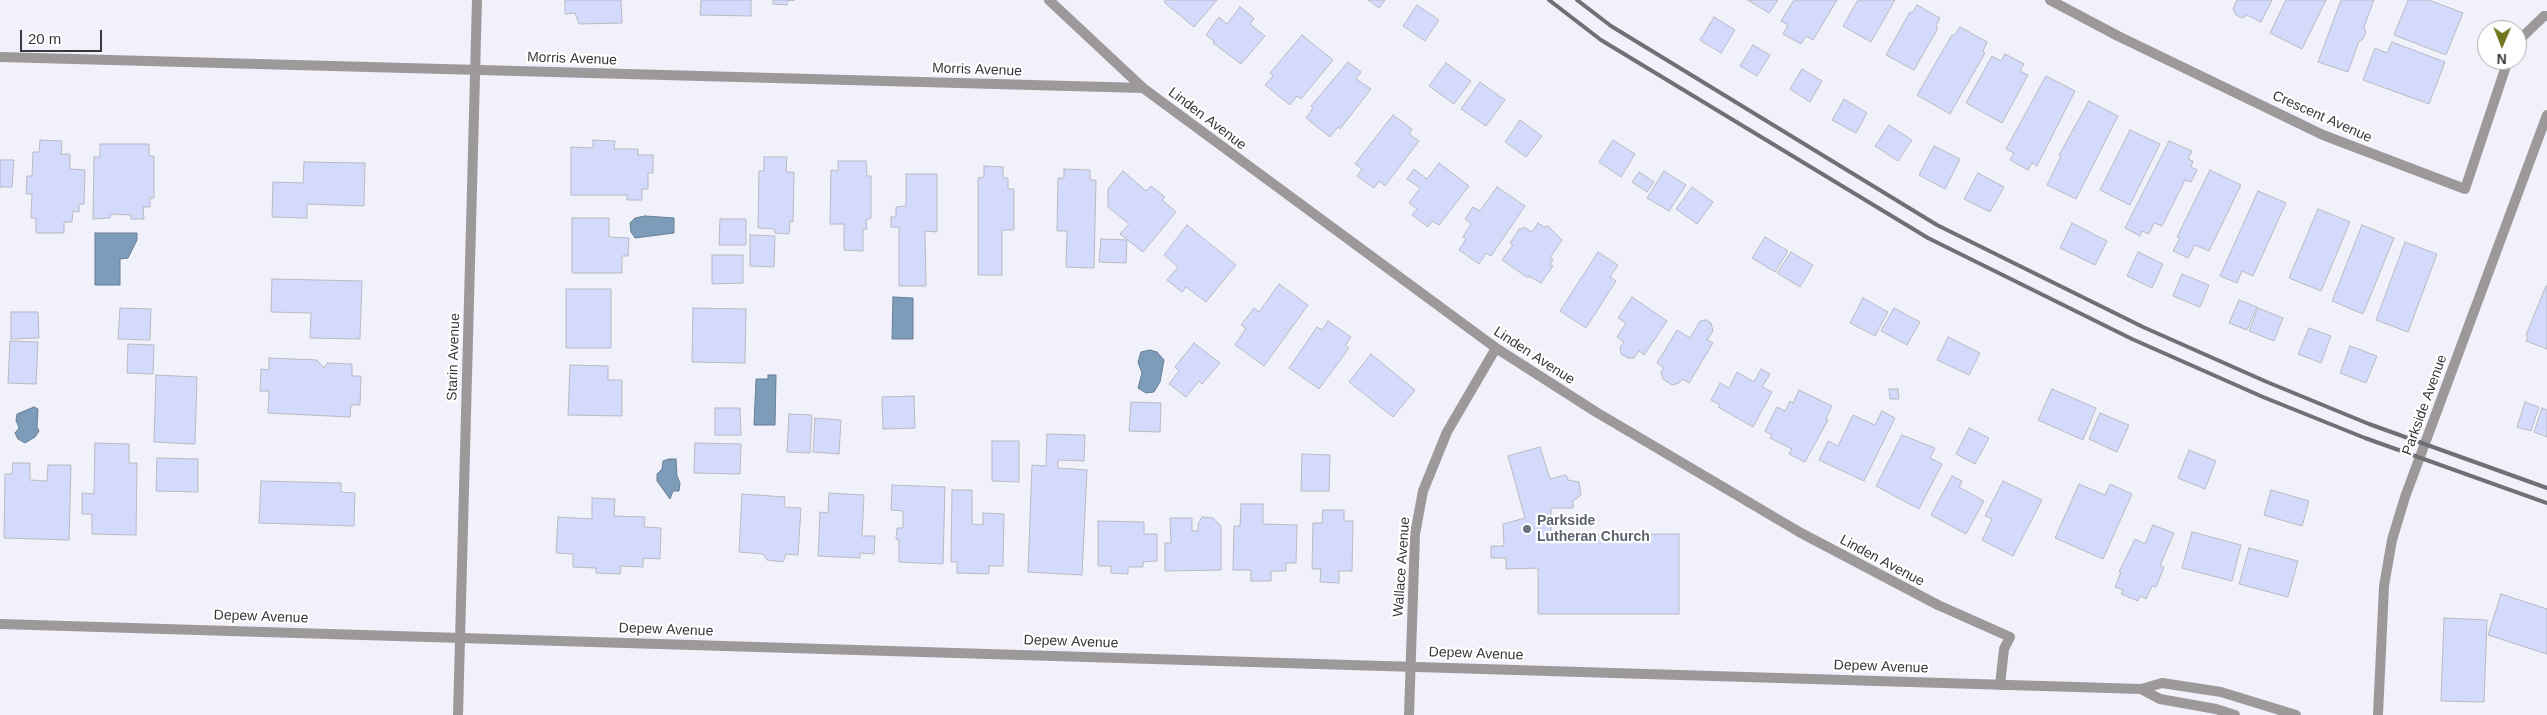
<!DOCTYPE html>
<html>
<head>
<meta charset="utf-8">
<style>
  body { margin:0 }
  #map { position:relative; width:2547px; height:715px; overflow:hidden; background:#f0f1fa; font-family:Arial,sans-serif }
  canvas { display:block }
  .north { position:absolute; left:2477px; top:20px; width:50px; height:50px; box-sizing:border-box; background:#fff; border:1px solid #afafb1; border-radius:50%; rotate:181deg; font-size:14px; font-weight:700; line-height:20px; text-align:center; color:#38383b }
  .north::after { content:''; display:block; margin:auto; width:18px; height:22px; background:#6f751d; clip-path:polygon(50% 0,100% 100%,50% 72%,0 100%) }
  .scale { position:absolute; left:20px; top:30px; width:82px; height:22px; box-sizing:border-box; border:2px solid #38383b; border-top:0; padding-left:6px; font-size:15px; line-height:18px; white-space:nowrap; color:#38383b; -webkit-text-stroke:4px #fff; paint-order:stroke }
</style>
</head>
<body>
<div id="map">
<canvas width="2547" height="715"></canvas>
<div class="north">N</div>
<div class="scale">20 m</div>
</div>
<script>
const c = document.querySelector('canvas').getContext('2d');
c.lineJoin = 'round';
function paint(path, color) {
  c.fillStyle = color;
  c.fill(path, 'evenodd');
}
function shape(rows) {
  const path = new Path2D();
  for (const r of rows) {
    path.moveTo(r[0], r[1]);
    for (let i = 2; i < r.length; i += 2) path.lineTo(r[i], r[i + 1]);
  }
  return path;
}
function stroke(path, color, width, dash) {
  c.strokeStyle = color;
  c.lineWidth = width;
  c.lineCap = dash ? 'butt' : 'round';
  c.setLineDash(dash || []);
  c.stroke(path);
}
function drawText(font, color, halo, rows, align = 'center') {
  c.font = font + ' Arial,sans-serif';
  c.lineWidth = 4.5;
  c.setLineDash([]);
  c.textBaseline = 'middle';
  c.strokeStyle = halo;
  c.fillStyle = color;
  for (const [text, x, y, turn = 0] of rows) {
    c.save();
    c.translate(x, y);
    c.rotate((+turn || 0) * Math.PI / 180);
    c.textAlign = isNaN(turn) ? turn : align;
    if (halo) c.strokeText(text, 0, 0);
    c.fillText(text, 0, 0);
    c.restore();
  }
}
const water = shape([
  [645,216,674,218,674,233,635,238,631,232,630,223,635,218,645,216],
  [95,233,137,233,137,240,128,258,120,259,120,285,95,285,95,233],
  [893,297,913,298,913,339,892,339,893,297],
  [1150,350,1157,352,1164,360,1160,382,1154,392,1146,393,1138,388,1142,373,1138,362,1141,352,1150,350],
  [768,375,776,375,775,425,754,425,756,379,768,379,768,375],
  [34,407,38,409,37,427,39,431,35,437,25,443,18,439,15,433,19,428,16,420,17,414,34,407],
  [669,459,676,459,677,476,680,483,679,491,673,491,670,499,657,481,657,474,662,469,663,461,669,459]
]);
paint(water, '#7c9cba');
stroke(water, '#687e94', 1);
const building = shape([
  [565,0,621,0,622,23,579,24,575,13,565,14,565,0],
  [701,0,751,0,751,16,700,15,701,0],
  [773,0,795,0,787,1,787,5,773,4,773,0],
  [1165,0,1217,0,1194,27,1165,3,1165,0],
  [1368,0,1385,0,1379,8,1368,0],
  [1748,0,1778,0,1769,13,1748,0],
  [1794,0,1837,0,1813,40,1806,36,1801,44,1783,34,1788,25,1781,21,1794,0],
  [1858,0,1895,0,1871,42,1843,26,1858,0],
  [2237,0,2272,0,2261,22,2247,15,2242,18,2236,15,2233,9,2237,0],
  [2286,0,2326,0,2302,49,2270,33,2286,0],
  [2341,0,2374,0,2364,27,2366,32,2363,39,2359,41,2348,72,2318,62,2341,0],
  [2408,0,2429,0,2463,13,2446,55,2394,35,2408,0],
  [1417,5,1439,20,1425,41,1403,26,1417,5],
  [1917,5,1940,18,1936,26,1938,28,1914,70,1886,55,1910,12,1912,13,1917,5],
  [1240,7,1254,18,1250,24,1265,36,1241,64,1213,43,1214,41,1206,35,1219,17,1227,24,1240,7],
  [1714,17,1735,30,1721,53,1700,40,1714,17],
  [1960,27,1987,42,1983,51,1985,53,1950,114,1917,95,1952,35,1954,36,1960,27],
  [1302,35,1333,60,1301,99,1297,96,1290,105,1265,85,1273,76,1270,73,1302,35],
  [2392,42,2445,62,2429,104,2363,80,2375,48,2387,53,2392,42],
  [1753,45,1770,55,1757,76,1740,66,1753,45],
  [2005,54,2024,64,2020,71,2028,75,2002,123,1966,103,1992,56,2001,61,2005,54],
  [1348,62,1361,72,1356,79,1371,89,1340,129,1338,127,1330,137,1306,118,1313,108,1311,106,1348,62],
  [1446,63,1471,81,1454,104,1429,86,1446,63],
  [1802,69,1822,81,1810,102,1790,89,1802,69],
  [2046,76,2075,91,2037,166,2032,163,2028,170,2010,160,2014,153,2006,149,2046,76],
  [1480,82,1505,100,1486,126,1461,109,1480,82],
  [1844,99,1867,113,1856,133,1832,120,1844,99],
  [2089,101,2118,116,2076,199,2047,185,2061,156,2059,155,2089,101],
  [1393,115,1412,129,1409,134,1419,141,1385,186,1379,181,1374,188,1357,176,1362,169,1355,164,1393,115],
  [1520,120,1542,136,1526,157,1505,142,1520,120],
  [1889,125,1912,140,1898,161,1875,146,1889,125],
  [2130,130,2160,144,2130,205,2100,190,2130,130],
  [40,140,62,141,61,154,70,154,70,169,85,170,84,204,79,204,79,212,73,211,72,222,64,222,64,233,36,233,36,218,31,218,32,194,26,194,27,176,32,176,33,152,39,152,40,140],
  [593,140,615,141,614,149,638,149,638,155,653,155,653,173,648,173,648,189,642,189,642,200,627,200,627,195,571,195,571,147,593,148,593,140],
  [1613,140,1635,154,1621,177,1599,162,1613,140],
  [2169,141,2192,151,2188,159,2193,161,2191,167,2197,170,2191,182,2185,180,2162,226,2154,223,2149,234,2142,231,2140,236,2125,228,2169,141],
  [100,144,149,144,149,156,154,156,154,198,150,198,150,207,143,207,144,219,131,219,131,215,111,214,110,218,93,219,94,157,100,157,100,144],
  [1934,146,1960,159,1945,189,1919,175,1934,146],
  [764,157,787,157,786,172,794,172,793,222,790,221,789,234,775,233,774,229,758,228,759,171,764,171,764,157],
  [0,160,14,160,12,187,0,187,0,160],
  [838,161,866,161,867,176,871,176,871,218,866,220,867,229,863,229,863,251,844,250,844,224,830,224,831,170,838,171,838,161],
  [304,162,365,163,364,206,307,204,307,218,272,217,273,182,303,183,304,162],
  [1439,163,1469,186,1439,225,1432,221,1428,227,1412,215,1417,209,1409,203,1420,188,1407,179,1414,169,1427,179,1439,163],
  [984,166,1003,167,1003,178,1008,178,1008,189,1014,189,1014,230,1002,230,1002,275,978,275,978,178,984,177,984,166],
  [1064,169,1090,170,1090,180,1096,180,1094,268,1066,267,1067,231,1057,231,1058,178,1064,178,1064,169],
  [2210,170,2241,185,2209,251,2195,245,2188,258,2173,251,2180,238,2177,237,2210,170],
  [1123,171,1146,191,1151,186,1165,197,1162,200,1176,212,1143,252,1120,234,1129,224,1108,207,1108,189,1123,171],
  [1664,171,1686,185,1669,211,1647,198,1664,171],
  [1639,172,1654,182,1647,192,1632,182,1639,172],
  [1978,173,2004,187,1990,212,1964,199,1978,173],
  [906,174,937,174,937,232,925,231,926,286,899,286,899,227,891,227,891,217,896,217,896,207,906,206,906,174],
  [1497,187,1525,206,1491,256,1486,253,1479,264,1459,250,1466,239,1463,237,1471,224,1465,219,1473,207,1480,211,1497,187],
  [1692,187,1713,202,1697,224,1676,209,1692,187],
  [2258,191,2286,203,2253,276,2242,271,2237,283,2220,276,2258,191],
  [2318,209,2350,222,2321,291,2289,278,2318,209],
  [572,218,609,218,609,237,629,238,628,256,622,256,622,273,572,273,572,218],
  [720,219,746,219,746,245,719,245,720,219],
  [1538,223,1544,227,1548,226,1562,240,1550,258,1553,260,1550,265,1553,266,1541,283,1529,276,1528,278,1502,260,1513,245,1510,243,1520,228,1522,230,1524,227,1532,232,1538,223],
  [2072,223,2107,241,2095,265,2060,248,2072,223],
  [1187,225,1236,265,1206,302,1186,287,1182,292,1167,280,1178,267,1164,255,1187,225],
  [2362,225,2394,238,2363,314,2332,301,2362,225],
  [750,235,775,236,774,267,750,266,750,235],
  [1765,237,1788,251,1775,272,1752,258,1765,237],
  [1101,239,1127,240,1126,263,1099,262,1101,239],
  [2405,242,2437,254,2408,332,2376,320,2405,242],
  [1598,252,1618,265,1610,277,1616,281,1586,328,1560,311,1598,252],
  [1791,252,1813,265,1800,287,1777,273,1791,252],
  [2138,252,2163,264,2152,288,2127,276,2138,252],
  [712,255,743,255,743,283,712,284,712,255],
  [2182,274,2209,285,2200,307,2173,296,2182,274],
  [272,279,362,281,360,339,310,338,311,313,271,312,272,279],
  [1279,284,1308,305,1264,366,1235,345,1246,328,1241,325,1254,308,1259,312,1279,284],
  [2546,286,2547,286,2547,349,2526,341,2528,336,2526,335,2546,286],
  [566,289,611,289,611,348,566,348,566,289],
  [1632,297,1667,321,1644,355,1639,351,1634,358,1628,358,1621,354,1620,347,1624,342,1617,337,1626,323,1618,318,1632,297],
  [1863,298,1888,312,1875,336,1850,323,1863,298],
  [2239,300,2257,307,2247,330,2229,323,2239,300],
  [120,308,151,309,150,340,118,339,120,308],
  [693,308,746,309,745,363,692,362,693,308],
  [1894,308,1920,322,1907,345,1881,331,1894,308],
  [2258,308,2283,318,2274,341,2249,331,2258,308],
  [11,312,38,312,39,338,11,339,11,312],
  [1706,320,1711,323,1713,331,1707,340,1713,343,1689,383,1683,379,1679,383,1672,385,1663,379,1661,372,1664,368,1657,363,1677,330,1690,338,1700,321,1706,320],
  [1328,321,1351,337,1345,346,1349,348,1319,389,1289,368,1317,327,1322,330,1328,321],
  [2309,328,2331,336,2321,363,2298,354,2309,328],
  [1948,337,1980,353,1969,375,1937,360,1948,337],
  [10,341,38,342,36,384,8,383,10,341],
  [1194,343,1220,363,1202,384,1199,381,1186,397,1169,384,1179,371,1175,367,1194,343],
  [128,344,154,345,153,374,127,373,128,344],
  [2350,346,2377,356,2366,383,2340,373,2350,346],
  [1371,354,1415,390,1393,417,1349,382,1371,354],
  [269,358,317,360,324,368,327,363,352,364,352,376,361,376,360,405,351,405,350,417,268,413,269,391,260,391,261,369,269,370,269,358],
  [570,365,608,366,608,380,622,380,622,416,568,415,570,365],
  [1761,369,1770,374,1762,387,1772,392,1753,427,1718,407,1720,405,1711,400,1720,383,1729,388,1737,372,1754,382,1761,369],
  [156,375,197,377,195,444,154,442,156,375],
  [1889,389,1898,389,1899,399,1890,399,1889,389],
  [2052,389,2096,408,2083,440,2038,420,2052,389],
  [1799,390,1832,406,1826,419,1828,420,1805,462,1789,454,1792,449,1770,438,1772,435,1765,431,1777,407,1785,411,1790,401,1793,403,1799,390],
  [914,396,915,428,883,429,882,397,914,396],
  [1131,402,1161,403,1160,432,1129,431,1131,402],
  [2525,402,2539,407,2531,431,2517,427,2525,402],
  [715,408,740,408,741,435,715,435,715,408],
  [2542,408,2547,410,2547,437,2534,432,2542,408],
  [1882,411,1895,418,1864,481,1819,460,1828,441,1838,446,1853,415,1875,425,1882,411],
  [2100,413,2129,425,2117,452,2089,439,2100,413],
  [789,414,812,415,810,453,787,452,789,414],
  [815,418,841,420,839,454,813,452,815,418],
  [1969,428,1989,438,1975,464,1956,454,1969,428],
  [1047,434,1085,435,1084,461,1058,460,1058,468,1087,470,1082,575,1028,572,1032,465,1046,466,1047,434],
  [1902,435,1935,448,1930,458,1942,464,1919,509,1876,486,1902,435],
  [992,441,1019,441,1019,482,992,481,992,441],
  [95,443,129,444,129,463,137,463,136,535,92,534,92,514,82,514,82,493,94,494,95,443],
  [695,443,741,444,740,474,694,473,695,443],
  [1540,447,1550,479,1566,475,1568,480,1579,482,1581,495,1573,501,1573,508,1551,508,1551,535,1679,534,1679,614,1538,614,1538,568,1506,569,1506,558,1491,558,1491,546,1504,546,1503,524,1525,518,1508,456,1540,447],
  [2189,450,2216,461,2205,489,2178,478,2189,450],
  [1302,454,1330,455,1329,491,1301,491,1302,454],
  [157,458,198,459,198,492,156,491,157,458],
  [13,463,30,463,30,480,47,481,48,465,71,465,69,540,4,538,5,474,12,474,13,463],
  [1952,476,1962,481,1959,487,1984,501,1966,534,1931,515,1952,476],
  [261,481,341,483,341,492,355,493,354,526,259,523,261,481],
  [2003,481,2042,500,2013,556,1982,540,1992,519,1985,516,2003,481],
  [2079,484,2105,495,2110,484,2132,494,2103,559,2055,538,2079,484],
  [892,485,945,487,943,564,899,562,899,540,896,539,897,528,903,528,903,511,891,510,892,485],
  [952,490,972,490,972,524,983,525,983,513,1004,514,1003,566,989,566,989,574,957,573,957,562,951,562,952,490],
  [2271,490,2309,501,2302,526,2264,515,2271,490],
  [829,493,864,495,862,536,875,536,874,554,860,553,860,558,818,556,820,512,828,513,829,493],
  [742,494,785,497,784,507,801,508,798,555,786,554,783,562,767,560,763,554,739,552,742,494],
  [592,498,615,499,614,516,645,517,644,527,661,528,660,559,643,558,643,567,621,566,620,574,596,573,596,568,573,567,573,554,556,553,558,517,592,519,592,498],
  [1241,504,1263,504,1263,524,1297,525,1296,563,1286,563,1286,571,1271,571,1271,581,1251,581,1251,570,1233,570,1234,526,1240,526,1241,504],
  [1323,510,1344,510,1344,521,1353,521,1352,571,1339,571,1339,583,1320,582,1321,569,1312,569,1313,523,1322,523,1323,510],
  [1202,517,1213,518,1221,526,1221,570,1165,571,1165,543,1171,543,1170,518,1192,518,1192,531,1198,531,1198,524,1202,517],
  [1098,521,1144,522,1144,534,1157,534,1157,561,1143,562,1143,567,1128,567,1128,574,1111,573,1111,566,1098,566,1098,521],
  [2153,525,2174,533,2160,566,2164,567,2156,587,2152,586,2146,599,2140,596,2138,601,2121,594,2123,590,2115,587,2121,572,2119,572,2135,539,2145,544,2153,525],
  [2192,532,2241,545,2232,581,2182,568,2192,532],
  [2249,548,2298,561,2288,597,2239,584,2249,548],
  [2501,594,2547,609,2547,654,2488,635,2501,594],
  [2444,618,2487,620,2484,702,2441,701,2444,618]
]);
paint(building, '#d4dafb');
stroke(building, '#b9bac2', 1);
stroke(shape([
  [1049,0,1143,88,1496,348,1596,412,1801,533,1938,605,2010,637,2004,649,2000,685],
  [2050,0,2118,36,2323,135,2465,189,2508,60],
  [2517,42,2544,16,2547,16],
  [0,57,1143,88],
  [0,624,2141,689,2162,683,2221,692,2296,715],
  [2141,689,2160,699,2216,709,2235,715],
  [1409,715,1415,534,1423,491,1447,432,1496,348]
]), '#9d999a', 10);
stroke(shape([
  [458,715,477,0],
  [2378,715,2384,586,2392,540,2405,497,2547,115]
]), '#9d999a', 10);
stroke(shape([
  [1549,0,1601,40,1928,238,2132,339,2263,397,2365,438,2547,503],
  [1577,0,1611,26,1937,225,2143,327,2267,382,2369,424,2547,488]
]), '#6f6f74', 4);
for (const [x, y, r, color] of [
  [1527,529,5,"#6b7280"]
]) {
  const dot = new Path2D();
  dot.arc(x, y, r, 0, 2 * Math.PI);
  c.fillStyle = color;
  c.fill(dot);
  stroke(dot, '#fff', 2);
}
drawText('14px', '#38383b', '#fff', [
  ["Morris Avenue",572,59,2],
  ["Morris Avenue",977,70,2],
  ["Crescent Avenue",2322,117,24],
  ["Linden Avenue",1207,119,37],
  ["Linden Avenue",1534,356,33],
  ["Starin Avenue",454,357,-88],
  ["Parkside Avenue",2425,405,-70],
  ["Linden Avenue",1882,561,28],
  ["Wallace Avenue",1402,567,-86],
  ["Depew Avenue",261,617,2],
  ["Depew Avenue",666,630,2],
  ["Depew Avenue",1071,642,2],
  ["Depew Avenue",1476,654,2],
  ["Depew Avenue",1881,667,2]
]);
drawText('bold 14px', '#5b616d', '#fff', [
  ["Parkside",1537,521],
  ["Lutheran Church",1537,537]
], 'left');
</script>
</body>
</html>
